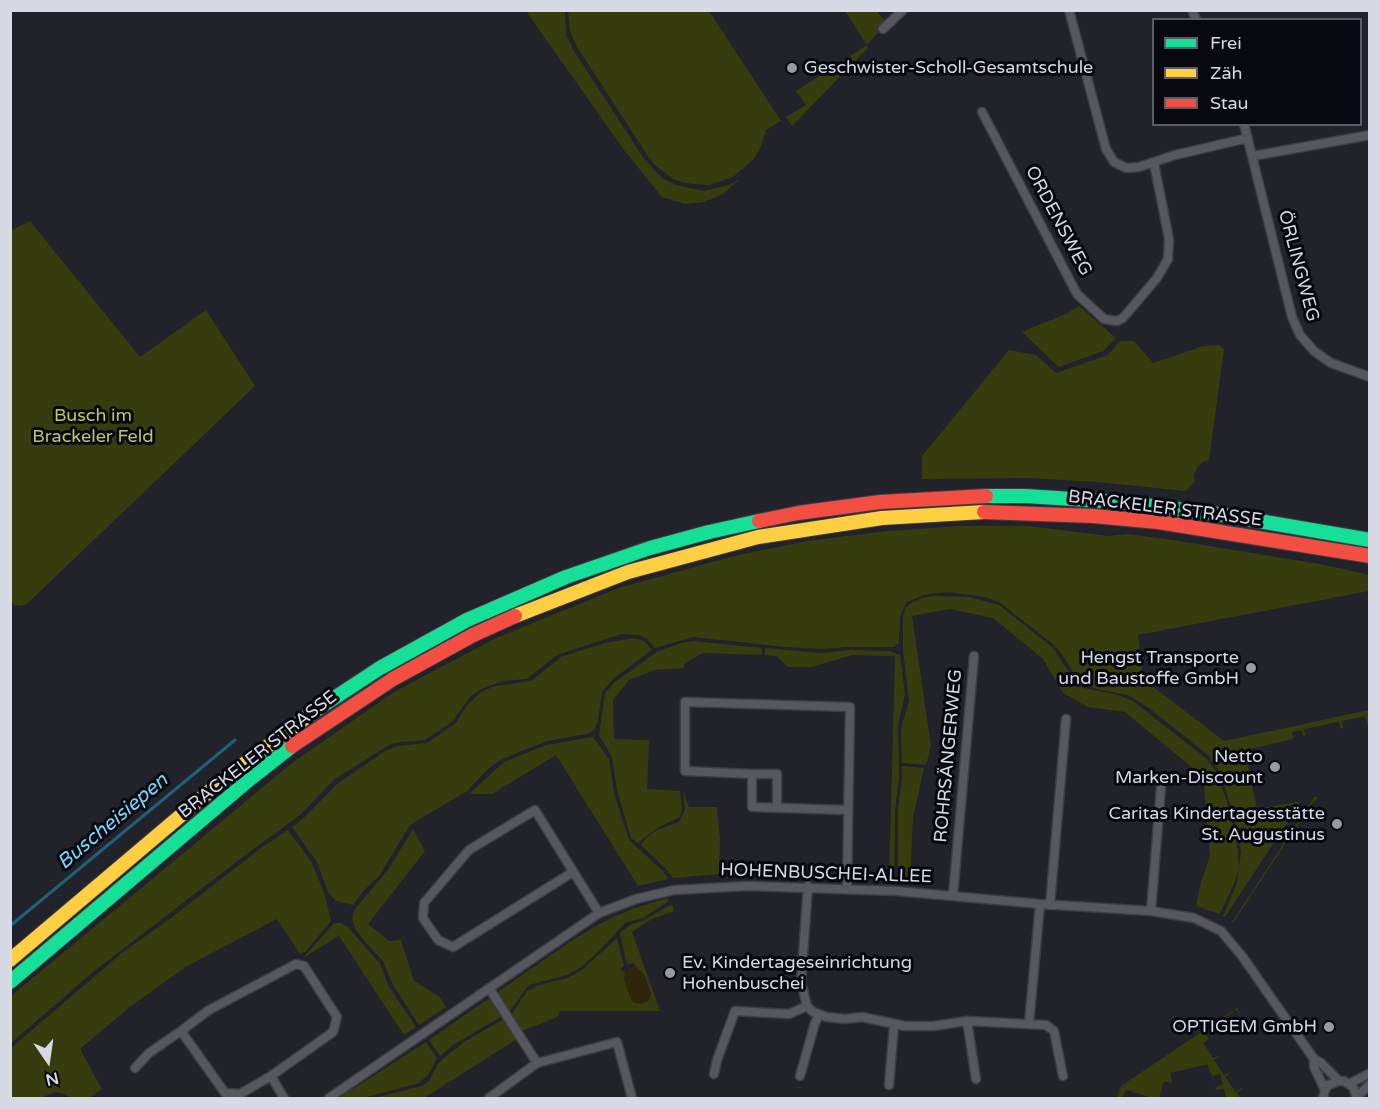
<!DOCTYPE html>
<html>
<head>
<meta charset="utf-8">
<style>
  body { margin:0 }
  #map { position:relative; width:1380px; height:1109px; overflow:hidden; background:#21222a; font-family:"Varela Round",sans-serif }
  canvas { display:block }
  .frame { position:absolute; inset:0; border:12px solid #d7d9e4; pointer-events:none }
  .legend { position:absolute; left:1152px; top:18px; width:210px; height:108px; box-sizing:border-box; background:#080910; border:2px solid #5b5c65; margin:0; padding:8px 10px; list-style:none; font-size:18px; color:#d7d9e4 }
  .legend li { display:flex; align-items:center; gap:12px; height:30px }
  .legend b { width:30px; border:2px solid #5b5c65 }
  .north { position:absolute; left:18px; top:1031px; width:60px; height:60px; -webkit-text-stroke:4px #080910; paint-order:stroke; rotate:167deg; font-size:16px; font-weight:700; line-height:24px; text-align:center; color:#d7d9e4 }
  .north::after { content:''; display:block; margin:auto; width:21px; height:27px; background:#d7d9e4; clip-path:polygon(50% 0,100% 100%,50% 72%,0 100%) }
</style>
</head>
<body>
<div id="map">
<canvas width="1380" height="1109"></canvas>
<div class="frame"></div>
<ul class="legend">
<li><b style="height:8px;background:#16e098"></b>Frei</li>
<li><b style="height:8px;background:#ffcf43"></b>Zäh</li>
<li><b style="height:8px;background:#f24e42"></b>Stau</li>
</ul>
<div class="north">N</div>
</div>
<script>
const c = document.querySelector('canvas').getContext('2d');
c.lineJoin = 'round';
function paint(path, color) {
  c.fillStyle = color;
  c.fill(path, 'evenodd');
}
function shape(rows) {
  const path = new Path2D();
  for (const r of rows) {
    path.moveTo(r[0], r[1]);
    for (let i = 2; i < r.length; i += 2) path.lineTo(r[i], r[i + 1]);
  }
  return path;
}
function stroke(path, color, width, dash) {
  c.strokeStyle = color;
  c.lineWidth = width;
  c.lineCap = dash ? 'butt' : 'round';
  c.setLineDash(dash || []);
  c.stroke(path);
}
function drawText(font, color, halo, rows, align = 'center') {
  c.font = font + ' "Varela Round",sans-serif';
  c.lineWidth = 6;
  c.setLineDash([]);
  c.textBaseline = 'middle';
  c.strokeStyle = halo;
  c.fillStyle = color;
  for (const [text, x, y, turn = 0] of rows) {
    c.save();
    c.translate(x, y);
    c.rotate((+turn || 0) * Math.PI / 180);
    c.textAlign = isNaN(turn) ? turn : align;
    if (halo) c.strokeText(text, 0, 0);
    c.fillText(text, 0, 0);
    c.restore();
  }
}
paint(shape([
  [526,11,565,11,566,35,574,51,644,159,662,178,676,185,704,191,729,185,740,179,723,194,704,202,685,204,662,197,624,150],
  [568,11,709,11,781,121,766,130,760,148,754,159,733,177,709,185,685,183,673,179,655,165,648,156,577,47,570,31],
  [845,11,877,11,886,23,867,45,868,48,792,126,786,117,806,105,796,91,867,45],
  [30,221,140,357,206,310,255,386,29,602,22,606,14,605,10,601,10,231],
  [1079,306,1116,338,1103,351,1059,367,1022,332,1068,313],
  [1120,341,1134,341,1153,363,1203,346,1219,345,1224,349,1209,460,1204,461,1197,467,1194,475,1195,481,1186,491,1097,482,1030,478,922,479,922,456,1009,350,1036,355,1056,373,1108,355],
  [961,526,1029,526,1109,536,1128,534,1173,540,1320,564,1369,575,1369,591,1138,635,1143,679,1224,741,1369,710,1369,723,1367,724,1365,716,1342,721,1343,728,1341,729,1339,722,1304,729,1305,736,1303,736,1302,730,1292,732,1293,739,1245,750,1257,809,1297,802,1300,803,1225,917,1223,916,1237,883,1241,852,1235,819,1220,772,1208,755,1149,708,1128,695,1097,689,1080,683,1061,653,1053,644,999,602,985,597,948,592,927,594,907,602,900,615,899,643,894,647,847,647,824,649,785,647,693,637,655,648,646,638,640,635,621,634,557,655,527,679,502,681,481,689,470,697,452,722,425,740,400,742,389,745,335,779,300,815,244,856,93,972,11,1043,11,996,292,763,394,692,496,638,619,588,734,556,807,541,888,531],
  [936,596,969,597,999,605,1052,647,1078,685,1084,688,1118,695,1133,701,1207,759,1217,773,1230,811,1238,851,1239,867,1235,882,1220,914,1196,906,1201,882,1210,856,1204,784,1200,776,1195,770,1125,712,1088,707,1063,693,1043,659,993,618,950,609,912,616,931,746,926,765,902,763,901,729,909,701,903,650,903,617,906,607,911,603,925,597],
  [633,638,644,641,652,650,613,679,602,692,598,721,594,730,587,734,547,741,502,759,488,769,467,791,410,825,379,876,363,891,353,905,336,901,328,892,317,862,292,827,306,816,337,784,385,751,398,746,427,743,456,723,467,705,481,692,495,686,531,681,561,657,605,643],
  [693,641,762,648,762,655,703,653,684,664,684,668,654,670,629,680,613,700,614,739,649,740,647,789,680,791,682,808,680,817,657,828,638,843,631,838,617,790,612,757,599,735,605,693,616,681,657,652,681,643],
  [765,648,821,653,850,650,890,651,900,655,905,694,898,726,899,778,895,810,894,879,889,879,895,656,852,655,812,667,788,667,776,656,765,655],
  [593,737,609,759,614,793,629,840,663,871,668,879,638,886,556,755,492,794,469,794,504,762,546,745],
  [902,766,924,768,913,817,910,881,898,880,898,807,902,781],
  [683,791,689,807,717,807,720,840,719,874,673,878,668,871,641,845,646,838,657,830,679,822,685,810],
  [1315,796,1318,798,1312,803,1233,923,1232,922],
  [413,829,425,851,368,924,389,941,401,940,414,981,440,997,446,1007,419,1025,393,985,383,961,361,937,355,928,352,920,354,910,388,870],
  [288,830,312,863,325,895,331,921,306,951,300,954,277,919,187,966,131,1006,80,1049,102,1089,89,1098,71,1098,65,1094,56,1092,40,1098,11,1098,11,1048,122,953,171,918,261,848],
  [667,898,669,901,643,918,625,923,599,951,580,968,567,975,529,985,509,1012,498,995,499,991,571,941,603,922,632,909],
  [672,904,674,911,650,920,632,932,660,1011,560,1011,557,1017,522,1031,511,1015,527,991,539,985,568,978,582,970,617,938,624,966,620,969,625,973,624,979,631,999,634,1003,648,1001,651,994,645,976,633,963,628,964,626,961,620,933,630,925,644,920],
  [334,923,341,923,348,927,374,957,380,964,389,987,416,1027,404,1035,339,936,303,958],
  [488,999,490,1000,502,1016,453,1045,440,1056,429,1040],
  [1237,1008,1242,1016,1236,1010,1209,1028,1213,1035,1212,1036,1207,1030,1205,1032,1209,1039,1203,1043,1213,1058,1221,1055,1214,1060,1224,1075,1232,1072,1225,1077,1236,1092,1242,1088,1243,1089,1237,1093,1240,1098,1226,1098,1224,1089,1216,1090,1215,1087,1223,1085,1220,1074,1212,1076,1207,1064,1170,1073,1172,1083,1164,1081,1159,1098,1153,1098,1126,1090,1122,1098,1117,1098,1121,1086],
  [504,1019,517,1039,424,1098,374,1098,422,1086,429,1081,438,1064,444,1058,464,1042],
  [426,1042,437,1058,428,1075,419,1083,363,1098,339,1098]
]), '#373c0e');
paint(shape([
  [635,967,641,971,651,994,648,1001,641,1004,634,1003,631,999,624,979,627,970]
]), '#2d260a');
stroke(shape([
  [10,926,235,740]
]), '#1e6178', 3);
const street = shape([
  [1069,10,1106,149,1114,162,1126,168,1139,167,1175,155,1248,138],
  [1192,10,1196,20],
  [883,29,903,10],
  [982,112,1077,294,1104,319,1117,321,1123,318,1157,278,1168,259,1169,239,1154,163],
  [1244,124,1292,317,1300,335,1314,351,1331,363,1370,377],
  [1253,156,1370,135],
  [752,774,777,774,777,807],
  [573,872,453,947,438,940,423,918,424,903,469,850,535,810,599,913],
  [808,886,801,982,807,1006,813,1012,827,1017,845,1019,862,1017,905,1026,933,1026,967,1021,1046,1025,1054,1031,1063,1076],
  [847,888,850,707,685,702,685,771,752,774,752,807,847,810],
  [953,896,974,656],
  [1050,905,1066,719],
  [1151,911,1161,787],
  [489,988,537,1063],
  [967,1021,976,1079],
  [1029,1024,1040,904],
  [181,1031,209,1010,296,964,304,966,337,1017,333,1032,271,1076],
  [1314,1059,1314,1067,1325,1090],
  [135,1068,149,1053,181,1031,225,1093,240,1094,271,1076,284,1098],
  [714,1074,717,1060,735,1011,789,1014,807,1006],
  [800,1076,815,1023,819,1015],
  [1349,1084,1370,1073],
  [889,1085,894,1025],
  [1357,1097,1370,1084],
  [329,1098,599,913,636,899,674,890,748,886,896,891,1040,904,1151,911,1194,918,1221,931,1242,956,1314,1059,1321,1063,1339,1081],
  [489,1098,537,1063,617,1042,632,1098],
  [1323,1098,1325,1090,1328,1085,1339,1081,1344,1081,1353,1087,1357,1098]
]);
const fast = shape([
  [986,496,1025,496,1120,502,1218,514,1370,540],
  [316,710,380,668,467,620,566,577,650,548,709,532,759,521],
  [10,982,250,779,292,746]
]);
const slow = shape([
  [515,616,628,572,758,537,882,518,984,512],
  [10,960,224,779,316,710]
]);
const jam = shape([
  [984,512,1093,516,1158,522,1370,556],
  [759,521,798,513,880,502,986,496],
  [292,746,393,679,473,635,515,616]
]);
stroke(street, '#3d3d44', 11);
stroke(fast, '#3d3d44', 16);
stroke(slow, '#3d3d44', 16);
stroke(jam, '#3d3d44', 16);
stroke(street, '#57585f', 8);
stroke(fast, '#16e098', 14);
stroke(slow, '#ffcf43', 14);
stroke(jam, '#f24e42', 14);
for (const [x, y, r, color] of [
  [792,68,6,"#9799a3"],
  [1251,668,6,"#9799a3"],
  [1275,767,6,"#9799a3"],
  [1337,824,6,"#9799a3"],
  [670,973,6,"#9799a3"],
  [1329,1027,6,"#9799a3"]
]) {
  const dot = new Path2D();
  dot.arc(x, y, r, 0, 2 * Math.PI);
  c.fillStyle = color;
  c.fill(dot);
  stroke(dot, '#080910', 2);
}
drawText('18px', '#d7d9e4', '#080910', [
  ["Geschwister-Scholl-Gesamtschule",804,68,"left"],
  ["Hengst Transporte",1239,658],
  ["und Baustoffe GmbH",1239,679],
  ["Netto",1263,757],
  ["Marken-Discount",1263,778],
  ["Caritas Kindertagesstätte",1325,814],
  ["St. Augustinus",1325,835],
  ["Ev. Kindertageseinrichtung",682,963,"left"],
  ["Hohenbuschei",682,984,"left"],
  ["OPTIGEM GmbH",1317,1027]
], 'right');
drawText('18px', '#d7d9e4', '#080910', [
  ["ORDENSWEG",1058,221,62],
  ["ÖRLINGWEG",1298,266,75],
  ["BRACKELER STRASSE",1165,509,7],
  ["BRACKELER STRASSE",258,755,-38],
  ["ROHRSÄNGERWEG",949,756,-85],
  ["HOHENBUSCHEI-ALLEE",826,874,2]
]);
drawText('18px', '#bac961', '#080910', [
  ["Busch im",93,416],
  ["Brackeler Feld",93,437]
]);
drawText('italic 20px', '#78d7fd', '#080910', [
  ["Buscheisiepen",113,822,-40]
]);
</script>
</body>
</html>
